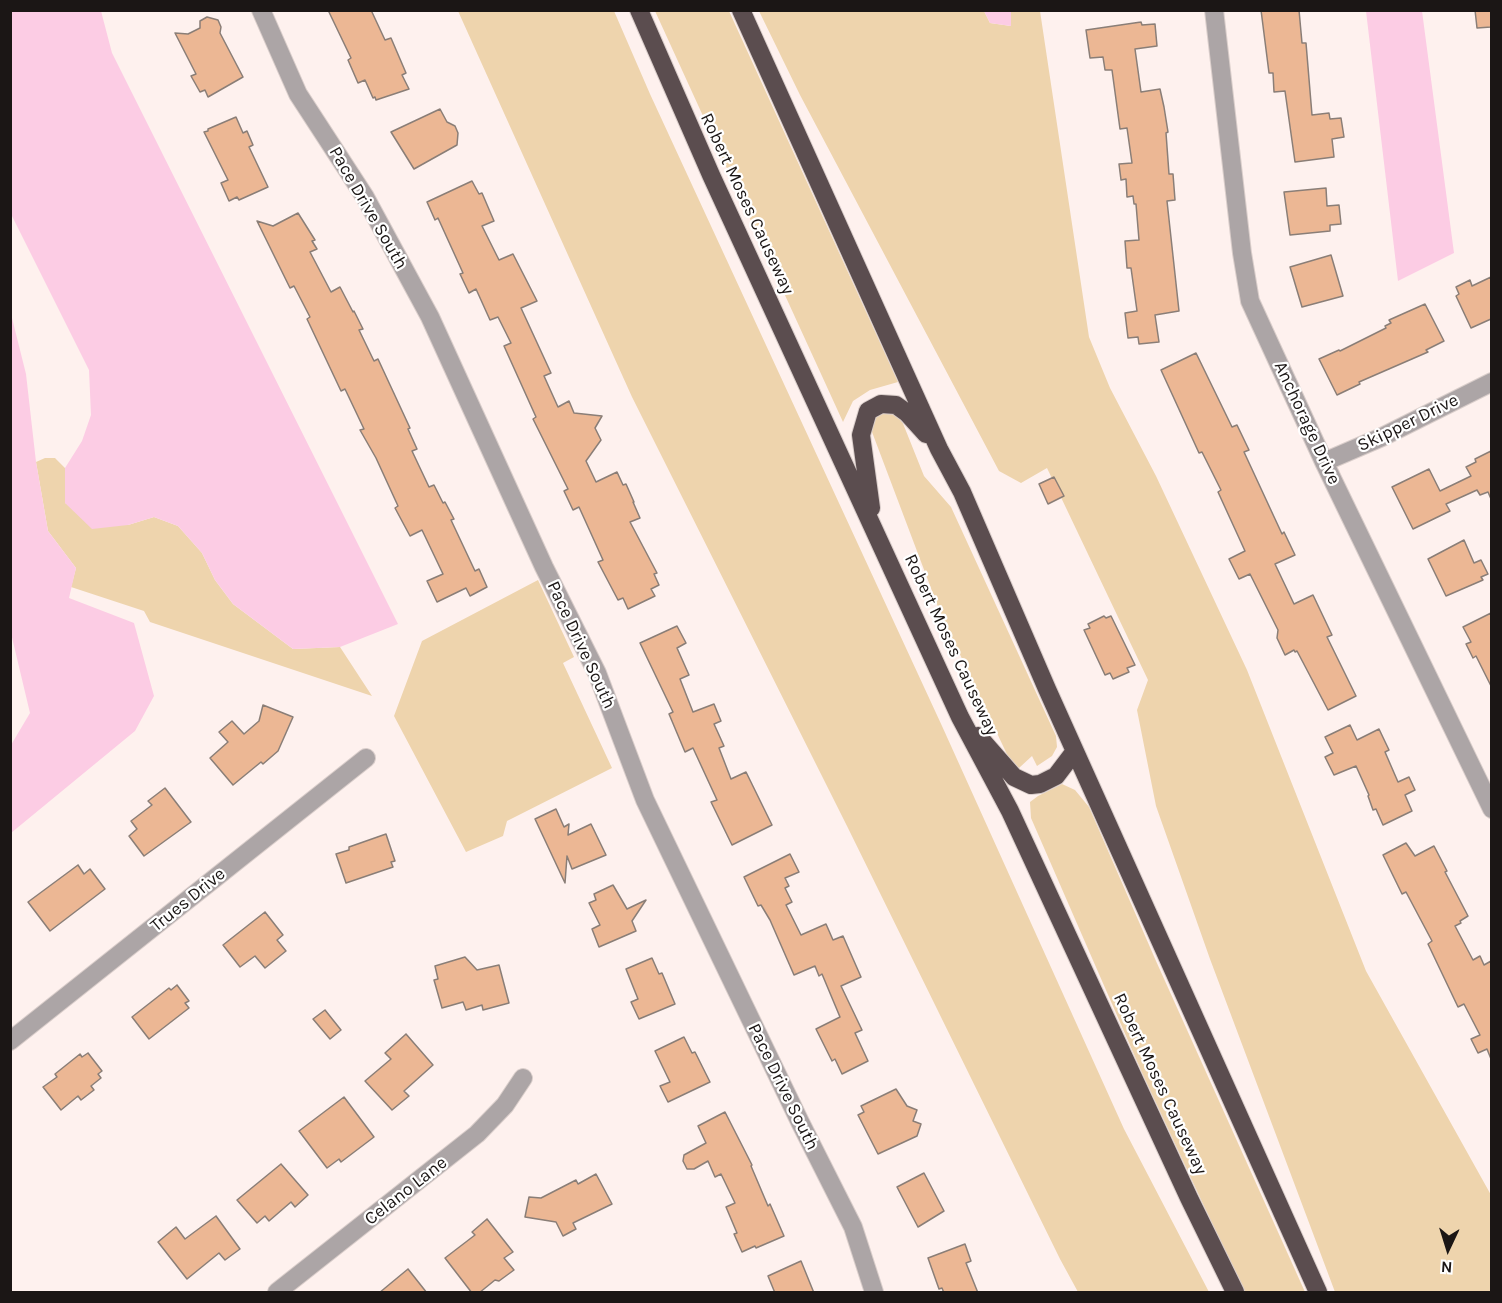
<!DOCTYPE html>
<html>
<head>
<meta charset="utf-8">
<style>
  body { margin:0 }
  #map { position:relative; width:1502px; height:1303px; overflow:hidden; background:#fef1ee; font-family:Karla,sans-serif }
  canvas { display:block }
  .frame { position:absolute; inset:0; border:12px solid #1b1615; pointer-events:none }
  .north { position:absolute; left:1418px; top:1219px; width:60px; height:60px; -webkit-text-stroke:4px #fff; paint-order:stroke; rotate:184deg; font-size:16px; font-weight:700; line-height:24px; text-align:center; color:#1b1615 }
  .north::after { content:''; display:block; margin:auto; width:21px; height:27px; background:#1b1615; clip-path:polygon(50% 0,100% 100%,50% 72%,0 100%) }
</style>
</head>
<body>
<div id="map">
<canvas width="1502" height="1303"></canvas>
<div class="frame"></div>
<div class="north">N</div>
</div>
<script>
const c = document.querySelector('canvas').getContext('2d');
c.lineJoin = 'round';
function paint(path, color) {
  c.fillStyle = color;
  c.fill(path, 'evenodd');
}
function shape(rows) {
  const path = new Path2D();
  for (const r of rows) {
    path.moveTo(r[0], r[1]);
    for (let i = 2; i < r.length; i += 2) path.lineTo(r[i], r[i + 1]);
  }
  return path;
}
function stroke(path, color, width, dash) {
  c.strokeStyle = color;
  c.lineWidth = width;
  c.lineCap = dash ? 'butt' : 'round';
  c.setLineDash(dash || []);
  c.stroke(path);
}
function drawText(font, color, halo, rows, align = 'center') {
  c.font = font + ' Karla,sans-serif';
  c.lineWidth = 4.5;
  c.setLineDash([]);
  c.textBaseline = 'middle';
  c.strokeStyle = halo;
  c.fillStyle = color;
  for (const [text, x, y, turn = 0] of rows) {
    c.save();
    c.translate(x, y);
    c.rotate((+turn || 0) * Math.PI / 180);
    c.textAlign = isNaN(turn) ? turn : align;
    if (halo) c.strokeText(text, 0, 0);
    c.fillText(text, 0, 0);
    c.restore();
  }
}
paint(shape([
  [458,11,614,11,650,94,942,726,1124,1129,1209,1292,1078,1292,1060,1259,847,826,632,397],
  [655,11,729,11,898,382,870,390,853,401,843,422],
  [759,11,984,11,990,23,1011,26,1011,11,1040,11,1089,337,1110,388,1156,476,1247,670,1366,971,1491,1195,1491,1292,1335,1292,1210,959,1156,806,1137,710,1148,680,1047,468,1021,483,999,471,800,95],
  [890,411,900,416,924,476,951,507,1056,736,1057,747,1052,756,1037,766,1032,756,1019,768,1012,765,940,612,872,432,871,420,879,413],
  [45,458,55,458,65,468,65,503,128,525,154,517,178,526,202,553,215,580,233,604,293,649,340,647,372,696,150,622,144,611,71,587,76,568,48,531,36,462],
  [538,580,574,657,563,663,612,768,507,821,503,836,466,852,394,716,422,641],
  [1062,784,1075,790,1089,807,1156,961,1305,1292,1244,1292,1143,1075,1031,818,1030,802,1038,796]
]), '#eed4ad');
paint(shape([
  [10,11,101,11,112,53,398,624,340,647,293,649,233,604,215,580,202,553,178,526,154,517,128,525,92,529,65,503,65,468,82,441,91,415,89,370,11,214],
  [984,11,1011,11,1011,26,990,23],
  [1366,11,1422,11,1454,253,1398,281],
  [10,310,26,374,36,462,48,531,76,568,69,598,134,623,154,696,135,731,11,833,11,745,30,713,10,629]
]), '#fccce4');
const building = shape([
  [328,10,371,10,385,40,391,38,406,73,402,75,409,89,376,100,375,97,373,98,365,80,358,83,348,60,351,58,328,10],
  [1261,10,1299,10,1302,43,1306,43,1312,115,1329,113,1330,119,1341,118,1344,137,1332,139,1334,157,1295,162,1285,91,1274,92,1273,73,1269,73,1261,10],
  [1475,10,1491,10,1491,27,1477,28,1475,10],
  [207,17,218,20,221,27,220,33,243,77,208,97,205,90,200,92,191,76,196,74,175,33,188,34,200,28,200,21,207,17],
  [1141,22,1142,25,1155,24,1157,46,1135,49,1141,92,1160,89,1164,107,1168,132,1166,133,1169,174,1173,174,1175,200,1167,201,1179,311,1155,315,1159,342,1139,344,1138,337,1128,338,1125,313,1137,311,1131,268,1127,268,1125,241,1139,240,1136,204,1134,204,1133,196,1127,197,1126,179,1121,180,1119,164,1132,163,1127,128,1120,129,1112,70,1105,70,1103,57,1090,58,1086,30,1141,22],
  [440,109,447,122,455,126,458,133,457,145,414,169,391,132,440,109],
  [236,117,243,133,247,131,253,145,249,147,268,187,239,200,237,197,229,201,221,183,228,180,204,132,208,131,208,129,236,117],
  [472,181,479,194,482,193,494,221,482,226,499,260,513,254,537,301,521,308,551,373,544,376,558,407,569,401,574,413,602,416,595,428,601,440,586,461,596,482,617,472,623,485,626,484,634,502,633,502,640,518,630,522,657,573,654,574,659,585,651,589,655,596,628,609,623,598,618,600,598,562,603,560,579,507,573,510,564,491,568,489,533,419,536,417,504,346,511,343,498,317,490,320,476,289,469,293,460,274,463,273,438,218,435,220,427,202,472,181],
  [1326,188,1327,206,1339,205,1341,224,1330,225,1330,231,1290,235,1284,192,1326,188],
  [298,213,315,240,312,241,317,249,310,252,331,292,340,287,353,312,354,311,363,329,359,330,374,361,378,359,410,428,408,429,417,449,412,451,429,487,434,485,443,503,445,502,454,519,451,520,475,571,479,569,487,587,470,596,466,588,437,602,427,581,443,574,422,530,410,536,395,508,398,506,376,458,360,430,364,429,345,389,341,391,307,319,310,317,294,286,290,288,257,221,273,226,298,213],
  [1331,255,1343,296,1302,307,1290,267,1331,255],
  [1491,277,1491,319,1471,328,1456,296,1459,294,1456,287,1470,280,1472,286,1491,277],
  [1425,304,1444,341,1426,350,1428,352,1359,382,1360,384,1337,395,1319,359,1339,350,1340,351,1386,328,1385,326,1391,323,1389,320,1425,304],
  [1196,353,1232,427,1237,425,1249,450,1244,452,1282,534,1284,532,1295,555,1275,564,1294,604,1313,595,1332,635,1327,637,1356,696,1328,710,1297,651,1295,652,1294,650,1285,655,1277,638,1278,630,1250,574,1239,579,1229,559,1245,551,1218,492,1221,490,1202,452,1199,453,1161,370,1196,353],
  [1491,451,1491,499,1488,492,1480,495,1477,490,1446,504,1450,511,1413,529,1392,487,1429,469,1440,491,1471,476,1466,467,1476,462,1475,459,1491,451],
  [1054,477,1064,496,1048,504,1039,484,1054,477],
  [1464,540,1474,563,1481,560,1488,574,1481,577,1483,580,1446,596,1428,559,1464,540],
  [1491,613,1491,686,1476,656,1473,658,1466,644,1471,642,1463,627,1491,613],
  [1104,616,1106,618,1111,616,1135,665,1127,668,1129,672,1113,679,1110,673,1105,675,1084,630,1090,628,1088,624,1104,616],
  [677,626,686,643,677,648,689,675,680,679,693,712,714,704,721,721,714,724,724,746,719,748,731,779,746,772,772,825,732,845,711,802,717,800,693,748,685,752,669,714,673,712,640,643,677,626],
  [263,705,293,717,278,751,263,764,261,762,233,785,210,758,228,742,219,732,232,721,244,734,259,721,263,705],
  [1350,725,1357,740,1379,729,1389,750,1385,752,1398,782,1409,777,1415,790,1405,795,1412,811,1383,825,1376,809,1373,810,1368,796,1369,795,1356,766,1334,775,1325,757,1333,753,1325,737,1350,725],
  [165,788,191,822,144,856,129,836,137,829,131,821,152,805,148,801,165,788],
  [556,809,564,827,569,824,568,835,591,824,606,855,572,869,567,856,565,883,535,819,556,809],
  [386,834,395,861,391,862,393,867,346,883,336,854,349,850,349,847,386,834],
  [1406,843,1415,856,1434,846,1447,871,1445,872,1468,916,1460,921,1461,923,1455,926,1473,960,1480,956,1484,965,1491,961,1491,1059,1487,1049,1478,1053,1471,1039,1480,1035,1464,1004,1458,1007,1428,944,1432,941,1406,892,1402,894,1383,855,1406,843],
  [790,854,799,872,785,878,789,886,785,888,792,902,786,905,801,935,826,924,833,940,843,936,861,977,841,986,862,1030,855,1033,868,1061,842,1074,835,1059,832,1061,816,1029,840,1017,822,974,819,976,815,966,794,975,770,920,761,905,758,906,744,877,790,854],
  [78,865,84,874,90,869,105,889,50,931,28,902,78,865],
  [613,885,627,909,646,900,632,921,636,931,599,947,592,929,600,925,589,903,596,900,594,894,613,885],
  [265,912,283,935,277,940,286,951,265,968,255,956,240,967,223,945,265,912],
  [465,957,477,970,499,965,509,1003,483,1010,482,1005,466,1010,463,1002,442,1008,434,980,438,979,435,966,465,957],
  [652,958,659,974,662,973,675,1004,639,1019,631,1002,638,999,626,969,652,958],
  [177,985,189,1001,185,1003,189,1008,149,1039,132,1017,169,988,171,990,177,985],
  [325,1010,341,1030,330,1039,313,1019,325,1010],
  [406,1034,433,1065,404,1091,409,1096,392,1110,365,1081,391,1059,385,1053,406,1034],
  [684,1037,692,1053,695,1052,710,1082,668,1102,660,1086,670,1082,655,1051,684,1037],
  [88,1053,102,1071,98,1074,101,1078,91,1086,94,1090,81,1100,78,1096,61,1110,43,1087,57,1077,55,1074,80,1054,82,1057,88,1053],
  [896,1089,907,1106,917,1110,913,1121,921,1124,917,1136,878,1154,858,1115,864,1112,861,1106,896,1089],
  [344,1097,374,1137,341,1162,339,1159,327,1168,299,1131,344,1097],
  [725,1112,752,1165,751,1166,768,1206,770,1204,784,1236,756,1248,755,1246,742,1252,734,1234,737,1233,726,1207,735,1203,721,1174,715,1177,708,1161,694,1169,687,1169,683,1161,684,1155,706,1143,698,1126,725,1112],
  [281,1164,308,1195,295,1207,291,1202,269,1221,265,1216,257,1223,237,1200,281,1164],
  [924,1173,944,1211,918,1227,897,1187,924,1173],
  [596,1174,612,1204,573,1223,576,1229,563,1236,556,1222,525,1217,529,1197,541,1198,576,1180,578,1184,596,1174],
  [216,1216,240,1249,225,1260,219,1253,187,1279,158,1242,176,1227,185,1239,216,1216],
  [487,1219,513,1252,504,1258,514,1270,499,1281,495,1280,479,1293,472,1293,445,1258,475,1235,472,1232,487,1219],
  [965,1244,971,1261,966,1263,978,1293,944,1293,942,1288,939,1289,928,1258,965,1244],
  [801,1261,814,1293,775,1293,768,1276,801,1261],
  [408,1269,427,1293,379,1293,408,1269]
]);
paint(building, '#ecb794');
stroke(building, '#8a7e77', 1.5);
const minor = shape([
  [261,10,298,94,365,197,430,317,544,567,597,673,645,800,800,1122,853,1227,874,1292],
  [1214,10,1242,253,1250,301,1324,462,1492,809],
  [1324,462,1382,437,1492,382],
  [10,1041,366,758],
  [277,1292,477,1134,505,1105,523,1078]
]);
const highway = shape([
  [639,10,711,175,960,717,1010,811,1189,1198,1235,1292],
  [741,10,939,449,962,492,1047,689,1318,1292],
  [871,508,861,435,868,411,881,404,896,405,907,413,926,434],
  [978,736,1014,777,1031,785,1040,784,1056,776,1075,751]
]);
stroke(minor, '#dacecb', 20);
stroke(highway, '#dacecb', 20);
stroke(minor, '#aca5a6', 18);
stroke(highway, '#5b4d4f', 18);
drawText('18px', '#1b1615', '#fff', [
  ["Robert Moses Causeway",747,204,65],
  ["Pace Drive South",368,208,60],
  ["Anchorage Drive",1307,423,65],
  ["Skipper Drive",1408,423,-26],
  ["Pace Drive South",581,645,65],
  ["Robert Moses Causeway",951,645,65],
  ["Trues Drive",188,900,-39],
  ["Robert Moses Causeway",1160,1084,65],
  ["Pace Drive South",783,1087,64],
  ["Celano Lane",406,1191,-38]
]);
</script>
</body>
</html>
